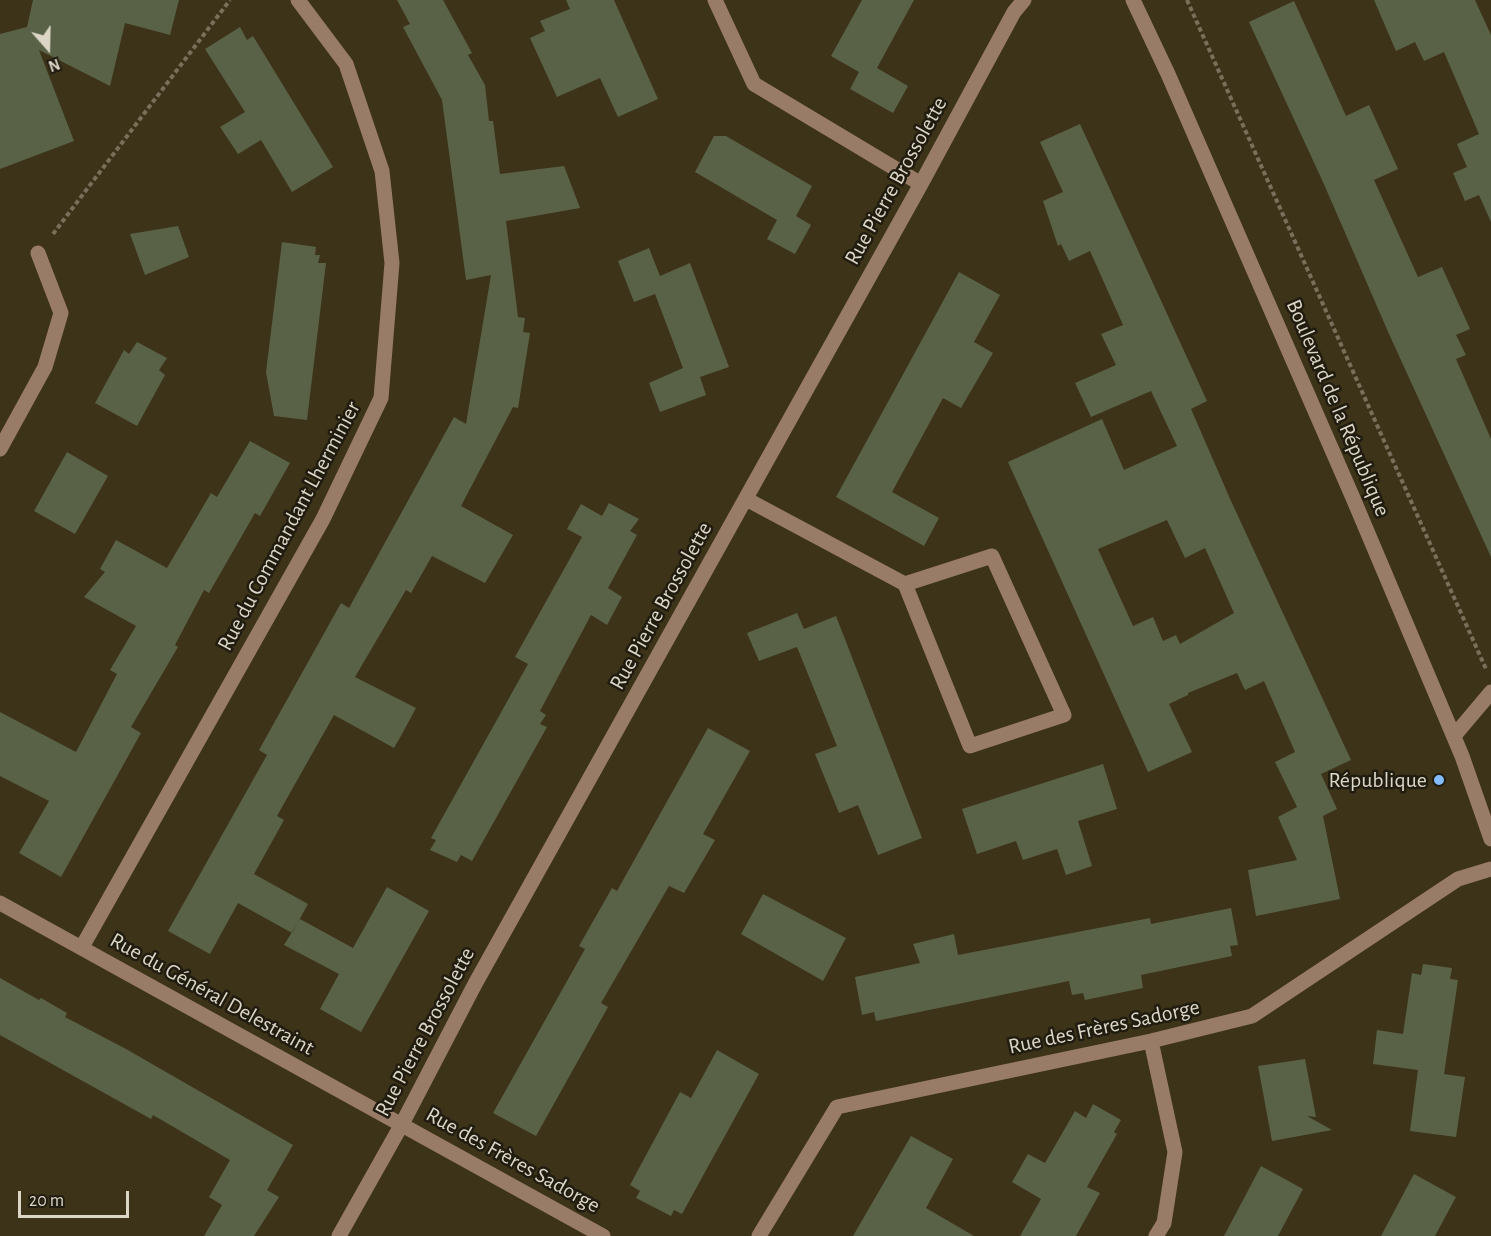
<!DOCTYPE html>
<html>
<head>
<meta charset="utf-8">
<style>
  body { margin:0 }
  #map { position:relative; width:1491px; height:1236px; overflow:hidden; background:#3d3319; font-family:"Alegreya Sans",sans-serif }
  canvas { display:block }
  .north { position:absolute; left:18px; top:18px; width:60px; height:60px; -webkit-text-stroke:4px #201c10; paint-order:stroke; rotate:160deg; font-size:16px; font-weight:700; line-height:24px; text-align:center; color:#dcd6c7 }
  .north::after { content:''; display:block; margin:auto; width:21px; height:27px; background:#dcd6c7; clip-path:polygon(50% 0,100% 100%,50% 72%,0 100%) }
  .scale { position:absolute; left:18px; top:1191px; width:111px; height:27px; box-sizing:border-box; border:3px solid #dcd6c7; border-top:0; padding-left:8px; font-size:18px; line-height:21px; white-space:nowrap; color:#dcd6c7; -webkit-text-stroke:4px #201c10; paint-order:stroke }
</style>
</head>
<body>
<div id="map">
<canvas width="1491" height="1236"></canvas>
<div class="north">N</div>
<div class="scale">20 m</div>
</div>
<script>
const c = document.querySelector('canvas').getContext('2d');
c.lineJoin = 'round';
function paint(path, color) {
  c.fillStyle = color;
  c.fill(path, 'evenodd');
}
function shape(rows) {
  const path = new Path2D();
  for (const r of rows) {
    path.moveTo(r[0], r[1]);
    for (let i = 2; i < r.length; i += 2) path.lineTo(r[i], r[i + 1]);
  }
  return path;
}
function stroke(path, color, width, dash) {
  c.strokeStyle = color;
  c.lineWidth = width;
  c.lineCap = dash ? 'butt' : 'round';
  c.setLineDash(dash || []);
  c.stroke(path);
}
function drawText(font, color, halo, rows, align = 'center') {
  c.font = font + ' "Alegreya Sans",sans-serif';
  c.lineWidth = 5;
  c.setLineDash([]);
  c.textBaseline = 'middle';
  c.strokeStyle = halo;
  c.fillStyle = color;
  for (const [text, x, y, turn = 0] of rows) {
    c.save();
    c.translate(x, y);
    c.rotate((+turn || 0) * Math.PI / 180);
    c.textAlign = isNaN(turn) ? turn : align;
    if (halo) c.strokeText(text, 0, 0);
    c.fillText(text, 0, 0);
    c.restore();
  }
}
paint(shape([
  [33,0,179,0,170,35,125,23,110,86,39,50,74,141,0,169,0,34,27,27],
  [397,0,443,0,472,53,468,55,485,85,489,121,493,121,500,174,564,166,580,208,506,221,518,317,525,318,523,332,530,333,518,408,513,407,461,506,513,535,485,583,432,556,411,593,406,590,355,677,416,708,402,734,394,748,334,715,277,816,284,820,254,874,308,904,292,933,238,903,210,954,168,931,267,755,259,750,341,603,349,608,454,417,466,424,491,275,466,280,442,100,403,27,410,24],
  [566,0,614,0,658,99,618,117,600,78,557,97,530,38,545,31,540,21,570,9],
  [862,0,914,0,877,68,908,86,893,113,850,89,859,72,831,56],
  [1374,0,1475,0,1491,35,1491,222,1479,195,1465,201,1453,173,1467,167,1457,144,1479,134,1444,52,1424,61,1415,42,1396,51],
  [1294,1,1346,116,1369,105,1398,169,1374,180,1418,277,1442,267,1470,329,1456,335,1466,355,1456,359,1491,439,1491,557,1389,334,1323,182,1249,22],
  [240,27,247,40,253,36,333,167,292,192,261,140,238,154,220,127,245,112,205,49],
  [1080,124,1207,401,1191,409,1231,501,1351,760,1321,774,1337,809,1323,816,1340,899,1256,916,1248,870,1297,860,1278,817,1297,807,1275,762,1295,752,1264,681,1245,690,1237,673,1188,693,1188,695,1169,704,1192,752,1148,772,1008,462,1102,419,1124,470,1177,446,1151,391,1091,417,1075,383,1116,365,1101,334,1123,325,1090,251,1069,261,1061,244,1058,246,1043,201,1063,192,1040,142],
  [1167,520,1185,558,1205,548,1234,613,1180,644,1176,635,1163,641,1153,617,1133,626,1098,549],
  [714,136,726,136,812,186,796,216,811,225,795,254,767,239,777,220,695,172],
  [178,226,189,257,145,275,130,234],
  [282,242,316,247,315,255,320,255,318,263,326,263,307,420,274,416,266,372],
  [649,248,660,276,690,263,729,367,700,377,706,395,660,412,649,383,683,368,655,294,634,302,618,261],
  [959,272,1000,295,974,342,993,353,961,408,943,398,892,492,939,518,924,546,836,497],
  [137,342,167,358,159,370,165,375,137,426,95,403,124,350,129,354],
  [250,441,290,463,260,516,255,513,209,593,204,590,175,645,178,647,131,727,141,733,61,877,19,853,49,801,0,776,0,712,76,752,117,674,110,670,136,626,84,597,105,572,100,569,116,540,167,568,211,493,217,497],
  [67,452,108,476,75,534,34,511],
  [609,503,639,519,630,531,637,535,608,588,622,597,607,625,591,615,540,711,546,715,540,724,547,727,472,861,461,855,457,862,430,850,436,840,431,838,528,664,515,657,582,537,567,529,581,504,602,516],
  [797,613,804,629,836,616,922,838,878,855,858,805,839,813,815,754,837,746,797,647,759,661,747,633],
  [708,728,750,751,703,834,715,840,684,893,669,886,601,1003,608,1007,536,1136,493,1113,585,949,579,946,612,888,617,891],
  [1103,764,1117,809,1078,821,1092,866,1066,875,1057,849,1023,860,1016,841,977,854,962,809],
  [387,887,429,911,361,1032,320,1009,339,974,284,945,300,919,353,948],
  [763,894,846,938,823,981,741,934],
  [1231,908,1238,945,1230,946,1232,956,1141,975,1143,988,1085,1000,1083,993,1072,995,1069,981,876,1021,874,1012,862,1015,855,977,920,963,913,944,954,934,958,955,1150,918,1151,924],
  [1423,964,1452,968,1450,979,1458,980,1444,1074,1465,1077,1456,1137,1410,1131,1418,1070,1373,1064,1377,1030,1403,1034,1412,973,1421,975],
  [0,978,39,1000,41,998,67,1013,65,1017,126,1049,293,1145,267,1190,279,1197,254,1236,204,1236,222,1205,209,1197,230,1160,153,1115,151,1119,0,1035],
  [717,1050,759,1074,682,1214,674,1210,671,1216,636,1198,640,1191,630,1185,680,1092,691,1098],
  [1305,1059,1316,1117,1307,1116,1332,1130,1272,1141,1258,1066],
  [1093,1104,1121,1120,1114,1132,1117,1134,1087,1187,1100,1193,1091,1209,1076,1236,1020,1236,1041,1199,1012,1182,1028,1154,1045,1163,1075,1111,1086,1118],
  [911,1136,953,1159,926,1208,974,1236,853,1236],
  [1261,1166,1303,1189,1278,1236,1224,1236],
  [1414,1174,1456,1197,1435,1236,1381,1236]
]), '#596247');
stroke(shape([
  [1187,0,1486,669],
  [53,234,230,0]
]), '#78705a', 4, [4.5, 3]);
stroke(shape([
  [715,0,754,84,921,184],
  [1133,0,1168,74,1353,498,1462,756,1491,839],
  [0,449,45,367,61,313,38,253],
  [746,499,905,584,992,556,1064,715,970,746,905,584],
  [1454,736,1491,692],
  [0,903,603,1236],
  [82,947,323,519,381,398,392,263,382,171,346,64,298,0],
  [1151,1041,1175,1152,1164,1223,1156,1236],
  [339,1236,402,1124,475,984,921,184,1014,12,1024,0],
  [759,1236,837,1107,1151,1041,1252,1016,1458,879,1491,869]
]), '#997c67', 15);
for (const [x, y, r, color] of [
  [1439,780,6,"#83bcfb"]
]) {
  const dot = new Path2D();
  dot.arc(x, y, r, 0, 2 * Math.PI);
  c.fillStyle = color;
  c.fill(dot);
  stroke(dot, '#201c10', 2);
}
drawText('22px', '#dcd6c7', '#201c10', [
  ["Rue Pierre Brossolette",896,181,-61],
  ["Boulevard de la République",1338,408,67],
  ["Rue du Commandant Lherminier",289,526,-62],
  ["Rue Pierre Brossolette",661,606,-61],
  ["Rue du Général Delestraint",212,994,29],
  ["Rue des Frères Sadorge",1104,1027,-12],
  ["Rue Pierre Brossolette",425,1032,-62],
  ["Rue des Frères Sadorge",513,1160,29]
]);
drawText('22px', '#dcd6c7', '#201c10', [
  ["République",1427,780]
], 'right');
</script>
</body>
</html>
